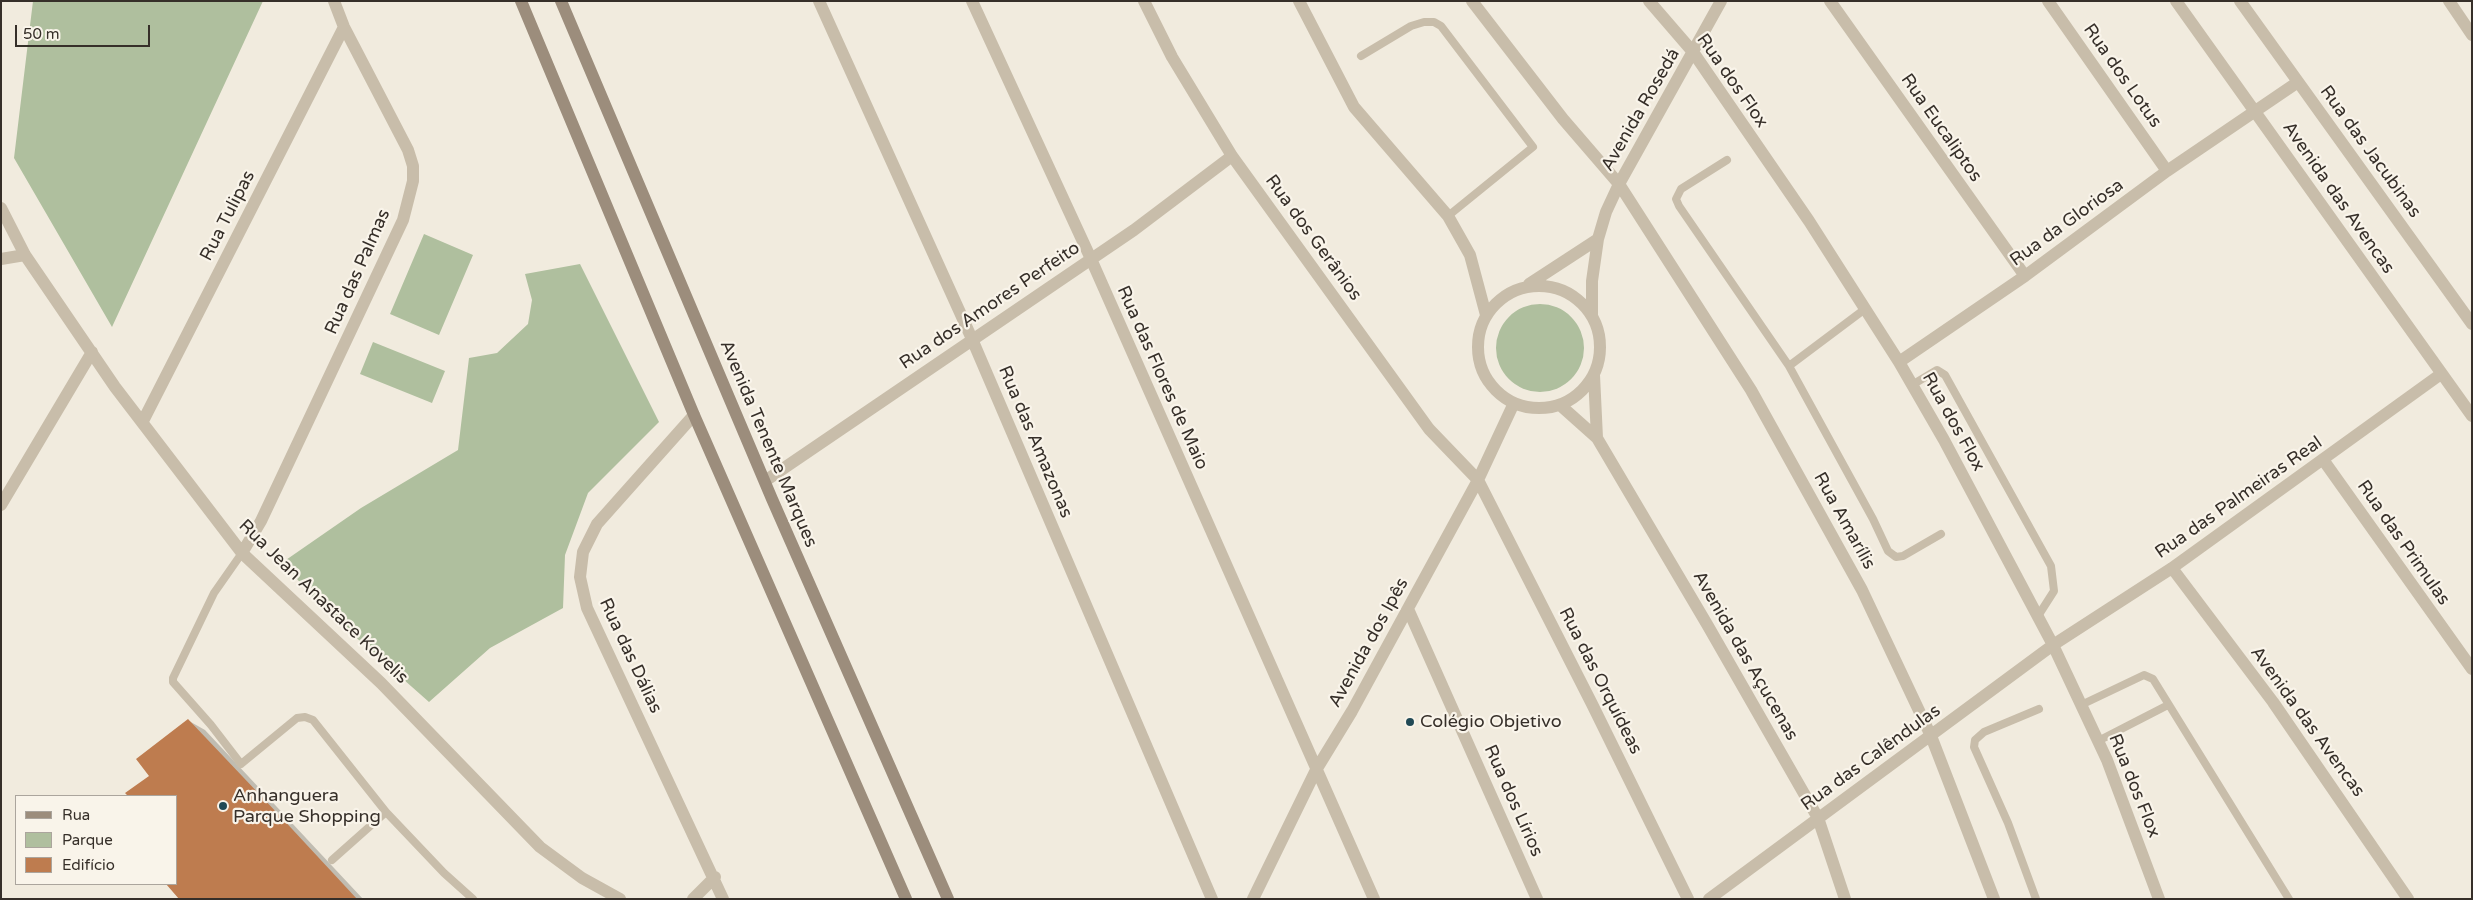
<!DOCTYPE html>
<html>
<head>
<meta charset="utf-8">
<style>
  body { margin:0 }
  #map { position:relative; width:2473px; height:900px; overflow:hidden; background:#f1ebde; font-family:"Varela Round",sans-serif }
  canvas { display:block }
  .frame { position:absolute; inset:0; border:2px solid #362f29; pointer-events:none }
  .legend { position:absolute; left:15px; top:795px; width:162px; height:90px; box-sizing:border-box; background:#f9f4ea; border:1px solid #aba59d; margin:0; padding:6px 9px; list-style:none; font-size:15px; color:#362f29 }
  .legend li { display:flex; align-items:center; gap:10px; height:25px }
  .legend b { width:25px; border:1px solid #aba59d }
  .scale { position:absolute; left:15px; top:25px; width:135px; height:22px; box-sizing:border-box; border:2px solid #362f29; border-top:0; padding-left:6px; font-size:15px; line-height:18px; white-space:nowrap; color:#362f29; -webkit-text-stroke:4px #f9f4ea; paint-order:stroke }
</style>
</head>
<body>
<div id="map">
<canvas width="2473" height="900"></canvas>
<div class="frame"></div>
<ul class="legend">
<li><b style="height:6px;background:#9c8d7c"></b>Rua</li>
<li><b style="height:14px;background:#afbf9e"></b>Parque</li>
<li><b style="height:14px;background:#be7c4f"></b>Edifício</li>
</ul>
<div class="scale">50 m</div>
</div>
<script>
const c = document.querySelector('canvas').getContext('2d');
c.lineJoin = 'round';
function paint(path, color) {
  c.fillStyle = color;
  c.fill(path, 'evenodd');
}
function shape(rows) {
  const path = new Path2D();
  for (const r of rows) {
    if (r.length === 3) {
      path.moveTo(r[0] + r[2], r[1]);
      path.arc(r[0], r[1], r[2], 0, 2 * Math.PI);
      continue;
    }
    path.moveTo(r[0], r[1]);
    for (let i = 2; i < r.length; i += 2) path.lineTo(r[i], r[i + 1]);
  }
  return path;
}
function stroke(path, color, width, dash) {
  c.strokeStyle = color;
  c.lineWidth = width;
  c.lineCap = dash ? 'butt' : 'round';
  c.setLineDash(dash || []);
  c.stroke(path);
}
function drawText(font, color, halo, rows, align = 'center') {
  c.font = font + ' "Varela Round",sans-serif';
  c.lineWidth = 4.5;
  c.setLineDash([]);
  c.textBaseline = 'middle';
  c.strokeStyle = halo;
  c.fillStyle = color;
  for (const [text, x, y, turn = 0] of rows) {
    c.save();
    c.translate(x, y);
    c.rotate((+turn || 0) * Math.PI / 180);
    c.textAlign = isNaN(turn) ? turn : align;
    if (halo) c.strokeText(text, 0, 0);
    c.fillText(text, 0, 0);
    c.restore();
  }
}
paint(shape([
  [33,1,263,1,112,327,14,158],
  [424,234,473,255,439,335,390,314],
  [580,264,659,422,588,493,565,555,563,608,490,648,429,702,317,603,283,562,361,508,458,450,469,358,497,353,528,324,532,300,525,274],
  [1540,348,44],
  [373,342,445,371,432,403,360,374]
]), '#afbf9e');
paint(shape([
  [189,721,205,730,363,899,181,899,167,884,176,884,176,796,129,796,127,793,151,777]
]), '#0003');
paint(shape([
  [188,719,280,816,357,899,179,899,166,884,176,884,176,796,128,796,125,793,149,776,136,759]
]), '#be7c4f');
stroke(shape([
  [1361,56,1411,26,1424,22,1434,22,1441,26,1533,147,1448,216],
  [1727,160,1681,189,1676,199,1679,206,1789,366,1873,519,1888,551,1896,557,1903,556,1941,534],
  [1789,366,1865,309],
  [1912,385,1937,370,1945,375,2051,566,2054,591,2038,616],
  [242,553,214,593,173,678,173,682,211,725,241,764,297,718,305,717,313,720,386,812,444,873,473,899],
  [2081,705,2144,675,2153,679,2289,899],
  [2098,741,2168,705],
  [332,860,386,812],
  [2036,899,2008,823,1974,747,1975,740,1984,732,2039,709]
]), '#c8bdaa', 8);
stroke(shape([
  [819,1,972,339,1212,899],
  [972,1,1091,259,1374,899],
  [1144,1,1172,57,1232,156,1429,429,1478,480,1592,704,1688,899],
  [1299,1,1354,107,1448,216,1470,255,1486,315],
  [1472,1,1563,119,1619,184,1751,390,1862,590,1931,736,1994,899],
  [1649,1,1693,52,1809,221,1899,362,1944,440,2053,645,2107,760,2159,899],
  [1830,1,2025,276],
  [2048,1,2167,171],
  [2176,1,2472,416],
  [2240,1,2472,324],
  [2449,1,2472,35],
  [1,208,25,255,115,387,242,553,381,683,540,847,582,878,620,899],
  [1,259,25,255],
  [1529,284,1598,239],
  [1539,347,61],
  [1592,316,1592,281,1598,239,1606,212,1619,184,1721,1],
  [1899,362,2025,276,2167,171,2298,82],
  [1594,375,1597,438],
  [1560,405,1597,438,1708,626,1818,818,1845,899],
  [694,415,597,524,583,552,580,577,587,608,723,899],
  [143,421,344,27],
  [2324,461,2472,669],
  [765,481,1134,230,1232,156],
  [1,505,92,352],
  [242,553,261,521,403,220,413,181,413,166,408,150,344,27,334,1],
  [2172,568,2273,702,2408,899],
  [1408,609,1537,899],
  [693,899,715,877],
  [1253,899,1316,770,1352,711,1478,480,1514,403],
  [1709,899,2053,645,2172,568,2441,374]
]), '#c8bdaa', 12);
stroke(shape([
  [521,1,694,415,906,899],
  [561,1,772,499,948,899]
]), '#9c8d7c', 12);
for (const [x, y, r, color] of [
  [1410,722,5,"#214955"],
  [223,806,5,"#214955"]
]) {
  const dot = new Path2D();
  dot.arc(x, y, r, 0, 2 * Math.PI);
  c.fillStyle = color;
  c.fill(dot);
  stroke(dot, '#f9f4ea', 2);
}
drawText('18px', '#362f29', '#f9f4ea', [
  ["Rua dos Lotus",2122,76,55],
  ["Rua dos Flox",1732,81,55],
  ["Avenida Rosedá",1641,110,-60],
  ["Rua Eucaliptos",1941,128,55],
  ["Rua das Jacubinas",2370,152,54],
  ["Avenida das Avencas",2338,198,55],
  ["Rua Tulipas",228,216,-63],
  ["Rua da Gloriosa",2067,223,-36],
  ["Rua dos Gerânios",1313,238,54],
  ["Rua das Palmas",358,272,-66],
  ["Rua dos Amores Perfeito",990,306,-34],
  ["Rua das Flores de Maio",1162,378,66],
  ["Rua dos Flox",1953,422,61],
  ["Rua das Amazonas",1035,442,67],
  ["Avenida Tenente Marques",768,444,67],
  ["Rua das Palmeiras Real",2239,498,-35],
  ["Rua Amarílis",1844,521,61],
  ["Rua das Primulas",2403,543,55],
  ["Rua Jean Anastace Kovelis",323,602,44],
  ["Avenida dos Ipês",1369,643,-61],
  ["Rua das Dálias",630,656,65],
  ["Avenida das Açucenas",1745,656,60],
  ["Rua das Orquídeas",1600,681,63],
  ["Avenida das Avencas",2307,722,54],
  ["Rua das Calêndulas",1871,758,-36],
  ["Rua dos Flox",2134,786,68],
  ["Rua dos Lírios",1513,801,66]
]);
drawText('18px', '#362f29', '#f9f4ea', [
  ["Colégio Objetivo",1420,722],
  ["Anhanguera",233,796],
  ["Parque Shopping",233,817]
], 'left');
</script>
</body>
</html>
